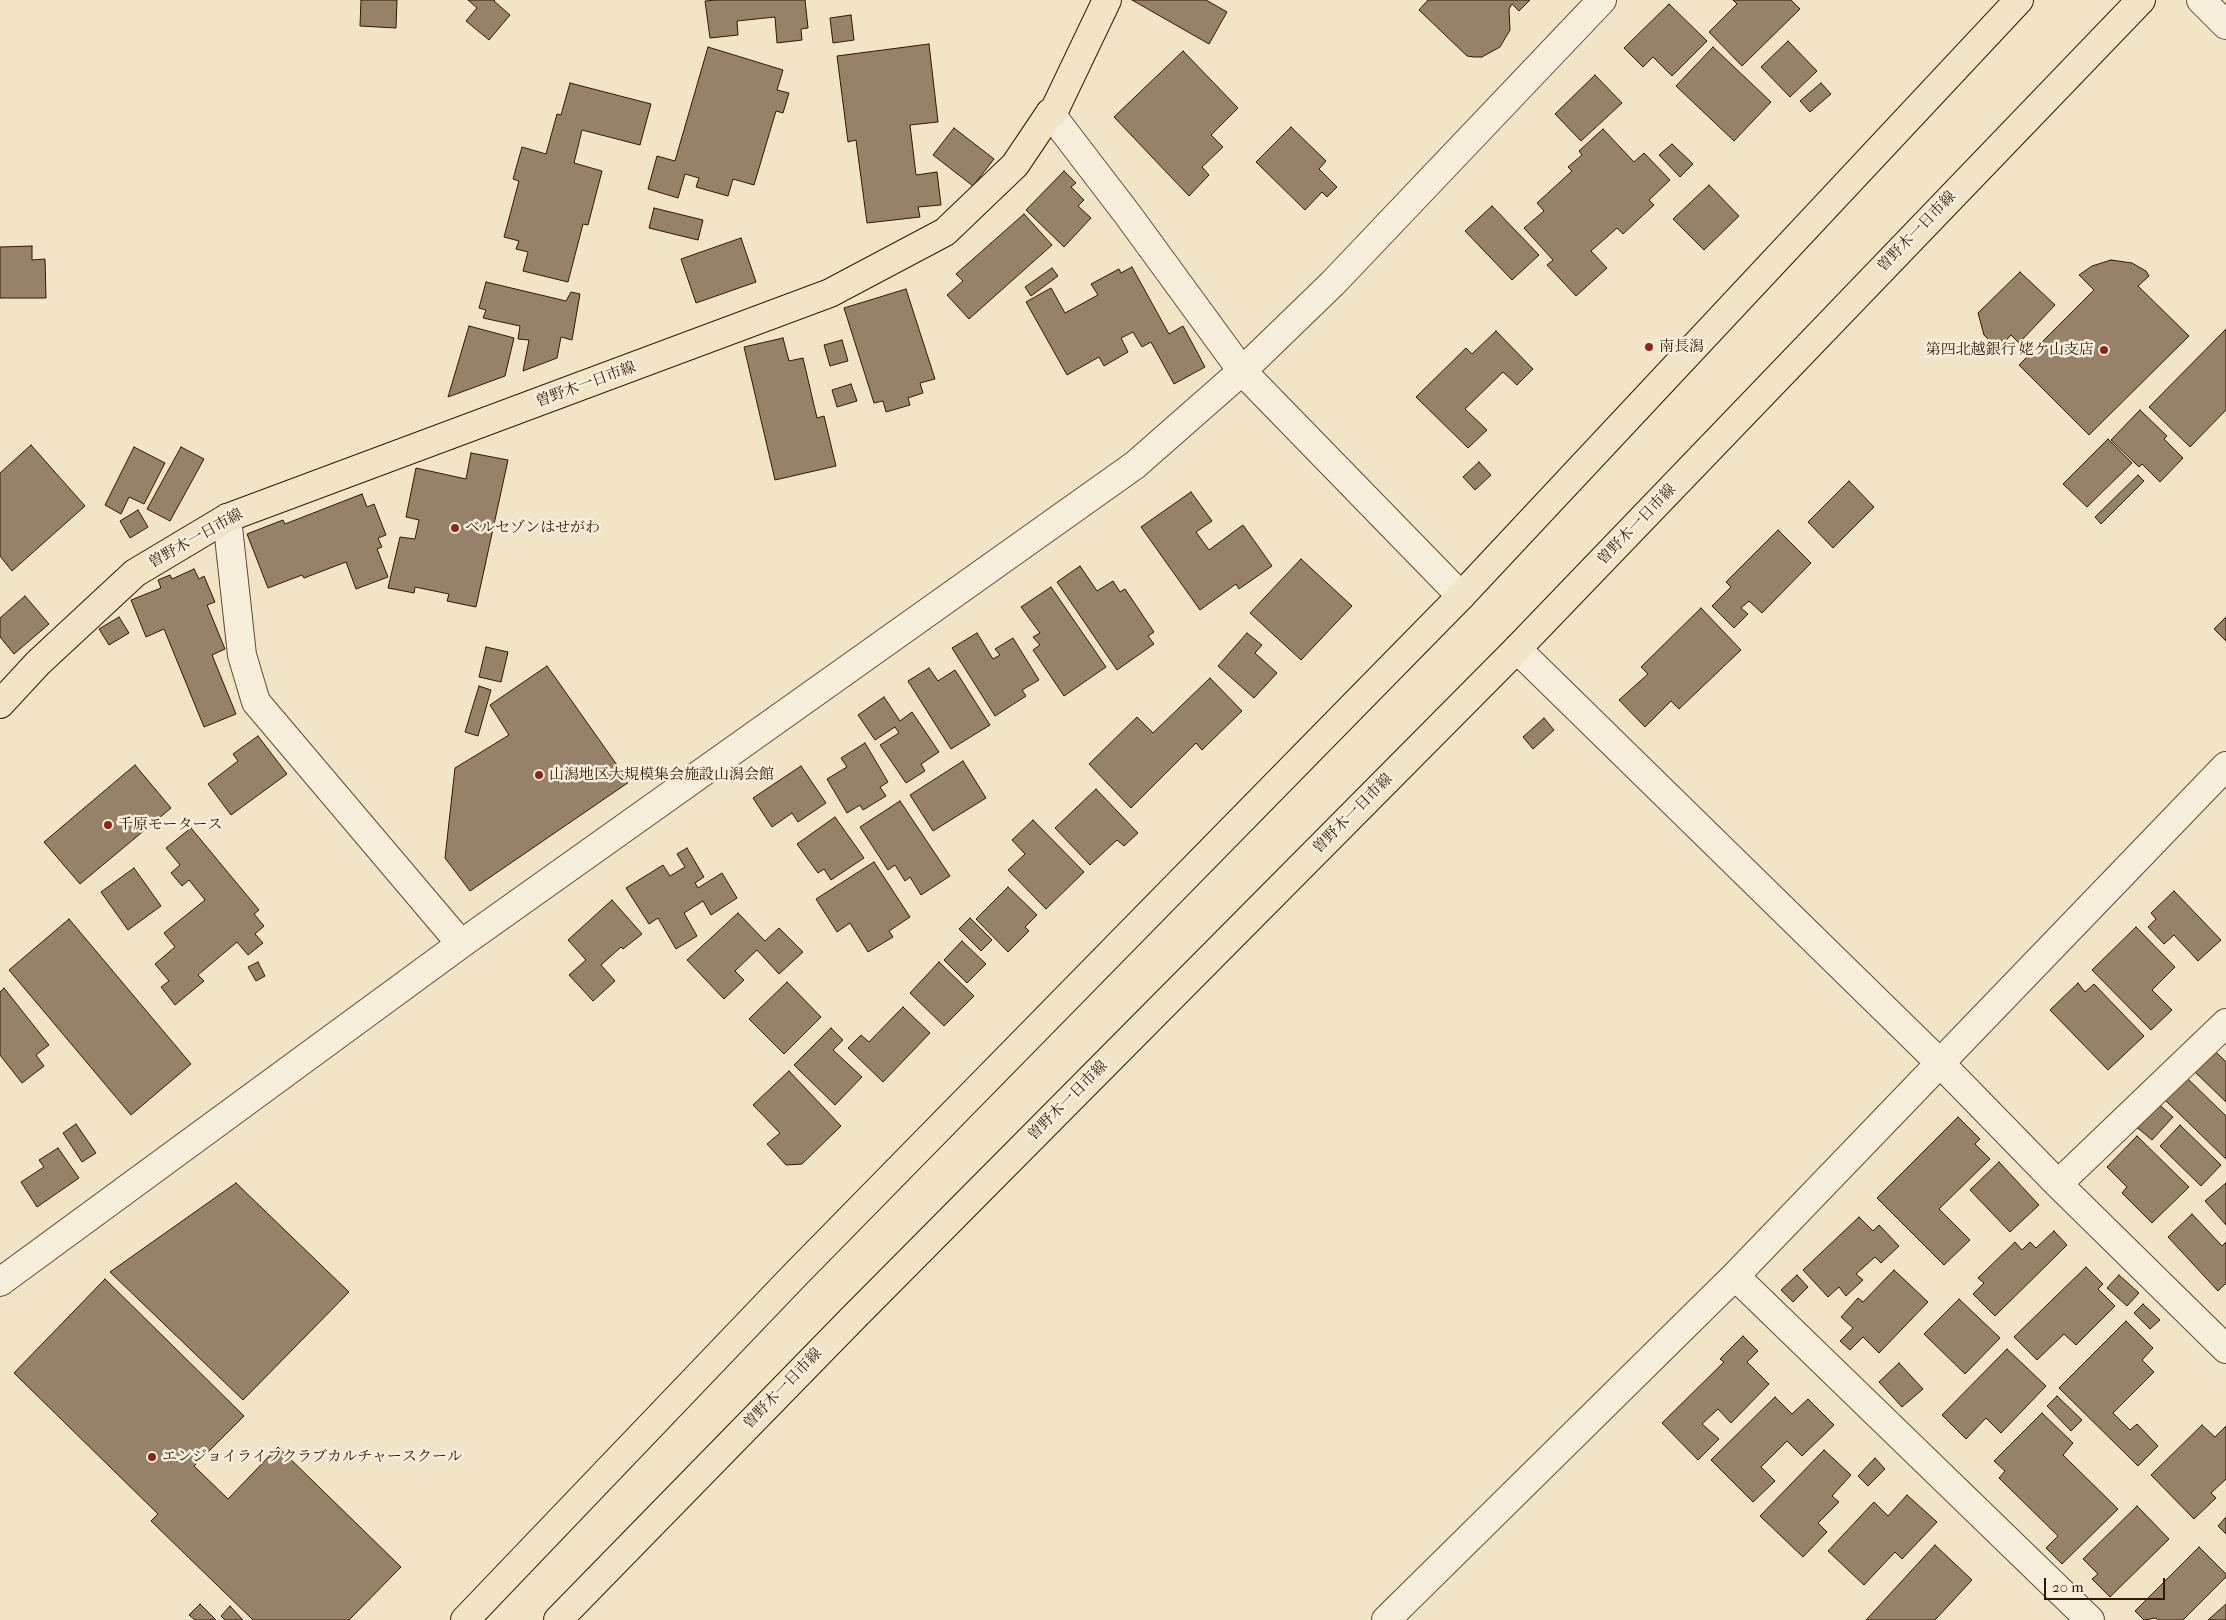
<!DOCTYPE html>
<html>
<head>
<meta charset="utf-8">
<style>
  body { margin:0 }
  #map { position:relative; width:2226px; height:1620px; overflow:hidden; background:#f2e5c7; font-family:"IM FELL French Canon",serif }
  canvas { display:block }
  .scale { position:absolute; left:2044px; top:1578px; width:121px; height:22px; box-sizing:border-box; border:2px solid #331702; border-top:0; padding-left:6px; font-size:15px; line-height:18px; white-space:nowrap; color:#331702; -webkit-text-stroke:4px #f7eedb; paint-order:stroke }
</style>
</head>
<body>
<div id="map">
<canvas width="2226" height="1620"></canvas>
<div class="scale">20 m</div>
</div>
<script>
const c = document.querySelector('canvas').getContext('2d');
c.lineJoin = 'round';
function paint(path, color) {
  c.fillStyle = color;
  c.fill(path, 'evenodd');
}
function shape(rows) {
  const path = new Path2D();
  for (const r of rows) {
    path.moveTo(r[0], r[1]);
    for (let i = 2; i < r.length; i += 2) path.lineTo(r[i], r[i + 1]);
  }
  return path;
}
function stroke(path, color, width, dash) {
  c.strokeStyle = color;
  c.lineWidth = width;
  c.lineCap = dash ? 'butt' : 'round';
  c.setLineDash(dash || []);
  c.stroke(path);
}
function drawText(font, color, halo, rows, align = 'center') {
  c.font = font + ' "IM FELL French Canon","Noto Serif JP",serif';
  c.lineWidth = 5;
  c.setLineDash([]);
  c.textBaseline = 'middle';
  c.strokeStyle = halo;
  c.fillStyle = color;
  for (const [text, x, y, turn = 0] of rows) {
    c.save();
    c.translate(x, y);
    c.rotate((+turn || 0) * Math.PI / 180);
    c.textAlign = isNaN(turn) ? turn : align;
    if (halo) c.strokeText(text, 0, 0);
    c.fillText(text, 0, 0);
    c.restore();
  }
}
const building = shape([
  [361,0,397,0,396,28,360,26,361,0],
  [468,0,495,0,494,1,510,15,489,40,466,21,477,8,468,0],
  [716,0,805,0,808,28,801,29,802,40,777,43,775,17,737,21,738,35,710,38,705,1,716,0],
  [1132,0,1206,0,1227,12,1209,44,1132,0],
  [1428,0,1530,0,1519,11,1512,4,1509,9,1510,30,1500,47,1482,57,1474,57,1467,56,1419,10,1428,0],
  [1733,0,1791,0,1800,9,1742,66,1709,32,1737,4,1733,0],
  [1669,4,1707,41,1672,76,1653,57,1643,67,1624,48,1669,4],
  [851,15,854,40,833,43,830,18,851,15],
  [1788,41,1817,71,1790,97,1761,67,1788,41],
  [929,44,938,122,910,125,916,175,937,172,941,205,918,207,920,217,867,223,856,140,848,142,837,56,929,44],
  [708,47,783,70,777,90,789,93,783,113,776,111,754,185,733,179,728,196,696,187,699,178,685,174,678,198,648,189,657,156,675,161,708,47],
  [1713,47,1771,102,1734,141,1676,86,1713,47],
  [1183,51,1238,108,1211,135,1223,147,1202,167,1209,175,1189,196,1114,117,1183,51],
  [1595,75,1622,103,1581,141,1555,114,1595,75],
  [570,83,651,104,640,145,582,130,574,163,602,171,588,225,583,224,568,282,523,271,528,252,516,249,519,241,504,237,519,181,513,179,522,147,546,154,557,114,561,115,570,83],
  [1821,83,1831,94,1810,112,1800,101,1821,83],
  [1291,127,1326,161,1319,169,1337,187,1327,197,1322,192,1305,210,1256,162,1291,127],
  [954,128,994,159,973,186,933,155,954,128],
  [1603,129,1634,162,1644,153,1670,180,1649,200,1654,205,1623,234,1617,228,1591,251,1607,268,1576,296,1547,265,1553,260,1524,228,1544,211,1537,203,1572,171,1568,167,1582,155,1579,151,1603,129],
  [1672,144,1693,164,1680,177,1659,155,1672,144],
  [1064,171,1076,183,1071,187,1084,200,1078,206,1091,218,1064,247,1026,210,1064,171],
  [1709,185,1739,216,1704,250,1673,219,1709,185],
  [1492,206,1539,255,1512,280,1465,231,1492,206],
  [654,208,703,220,698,240,649,228,654,208],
  [1024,214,1052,245,969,319,947,295,963,281,956,274,1024,214],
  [741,238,756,282,696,303,681,259,741,238],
  [32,246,32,260,45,259,46,298,0,298,0,247,32,246],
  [2111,260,2132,263,2146,271,2149,276,2138,286,2189,336,2089,435,2019,365,2094,290,2079,275,2092,266,2111,260],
  [1132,267,1169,334,1183,326,1205,367,1174,384,1151,342,1142,347,1133,332,1121,338,1128,352,1104,366,1099,357,1067,375,1026,302,1051,288,1065,313,1098,295,1091,284,1119,269,1121,273,1132,267],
  [1052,268,1058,276,1031,296,1025,287,1052,268],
  [2020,272,2055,305,2019,343,2011,335,1998,349,1984,335,1978,313,2020,272],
  [486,282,566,301,571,292,580,294,572,340,561,337,557,358,523,371,529,340,518,339,520,326,483,318,486,310,479,308,486,282],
  [906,289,935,379,920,383,923,393,908,398,910,405,886,412,883,401,874,403,844,308,906,289],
  [469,326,514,338,505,376,448,397,469,326],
  [2226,329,2226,410,2190,447,2149,407,2226,329],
  [1496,331,1533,369,1517,385,1503,372,1465,409,1487,430,1468,448,1416,397,1466,348,1472,354,1496,331],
  [783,338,789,361,803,358,817,418,824,416,836,466,775,480,744,347,783,338],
  [842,340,848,361,830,366,824,345,842,340],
  [851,384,857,401,837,407,832,390,851,384],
  [2140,410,2167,436,2164,439,2183,458,2160,482,2142,464,2139,467,2111,440,2140,410],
  [2108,439,2132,463,2087,507,2063,484,2108,439],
  [31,445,85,506,12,571,0,556,0,473,31,445],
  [134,447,165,463,144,504,129,497,121,514,105,505,134,447],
  [181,447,204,459,170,521,147,509,181,447],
  [471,453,508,460,476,607,447,601,449,594,415,587,414,593,388,588,400,537,415,539,419,520,406,517,416,468,466,479,471,453],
  [1479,462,1491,475,1475,490,1463,477,1479,462],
  [2138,475,2144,481,2101,524,2095,517,2138,475],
  [1849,481,1874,507,1833,548,1808,522,1849,481],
  [1191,492,1212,521,1196,532,1209,550,1243,525,1272,566,1239,589,1236,584,1200,610,1141,527,1191,492],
  [362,494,367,507,374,504,386,535,378,538,382,547,377,549,388,577,356,589,346,562,304,578,302,575,268,588,247,534,283,520,285,524,362,494],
  [138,510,148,527,130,538,120,521,138,510],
  [1778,530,1811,563,1762,613,1749,601,1741,608,1748,614,1734,628,1712,606,1731,587,1726,582,1778,530],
  [1301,559,1352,606,1301,660,1250,613,1301,559],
  [1080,566,1097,591,1113,581,1120,592,1125,589,1154,632,1148,636,1154,644,1117,670,1057,582,1080,566],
  [194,569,199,579,204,576,215,602,207,605,225,649,212,655,236,714,204,727,164,629,146,637,131,600,161,588,158,580,170,575,172,579,194,569],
  [1051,587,1106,667,1064,696,1033,650,1040,645,1033,637,1040,633,1021,607,1051,587],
  [25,596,49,624,14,654,0,637,0,618,25,596],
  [1701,608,1741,650,1679,709,1671,701,1645,727,1619,700,1648,674,1641,667,1701,608],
  [119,617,129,633,109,645,99,629,119,617],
  [2226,617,2226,641,2214,629,2226,617],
  [977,633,993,659,1000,655,995,649,1013,638,1039,680,1022,690,1026,696,995,716,952,648,977,633],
  [1247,633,1262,645,1255,653,1277,673,1254,698,1218,666,1247,633],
  [486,647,508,652,501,682,479,677,486,647],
  [547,666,629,782,470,891,445,858,455,768,509,735,490,705,547,666],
  [929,668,938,681,955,670,990,725,951,749,908,681,929,668],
  [1210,678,1242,711,1202,750,1196,743,1131,808,1089,764,1137,717,1153,733,1210,678],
  [479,686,491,690,478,736,465,732,479,686],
  [884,697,900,721,912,712,939,752,921,764,925,771,906,783,880,745,899,733,895,727,875,740,858,715,884,697],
  [1544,718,1554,730,1533,749,1523,737,1544,718],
  [258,736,287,774,231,815,208,784,238,761,233,754,258,736],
  [865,743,888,782,880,787,886,796,863,810,860,805,847,813,827,779,847,767,841,758,865,743],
  [963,761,986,798,933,831,910,795,963,761],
  [135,765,171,808,80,884,44,842,135,765],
  [801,766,826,803,798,822,792,813,772,827,753,798,801,766],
  [1096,789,1138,833,1124,846,1117,840,1090,865,1055,828,1096,789],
  [900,801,950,876,921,895,910,877,905,881,895,865,888,870,860,827,900,801],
  [835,817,864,858,831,880,824,869,818,873,797,844,835,817],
  [1033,820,1084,872,1046,909,1008,870,1025,854,1012,840,1033,820],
  [191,828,259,910,254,914,264,926,255,934,263,943,248,955,237,942,198,975,204,981,175,1005,161,987,169,981,155,964,175,947,164,933,205,900,189,880,182,886,171,873,180,865,166,848,191,828],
  [687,848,704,877,695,883,698,888,722,873,737,898,711,915,703,901,684,913,697,936,676,949,658,918,649,924,626,888,663,865,670,876,685,867,677,854,687,848],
  [874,862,910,917,889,931,893,937,868,952,850,923,837,932,816,899,874,862],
  [134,868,161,906,128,930,101,892,134,868],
  [1008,887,1037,915,1025,927,1029,931,1008,952,976,919,1008,887],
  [2174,891,2221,940,2198,961,2174,935,2164,944,2148,927,2156,919,2151,913,2174,891],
  [612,900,642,934,623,949,621,947,601,965,615,981,593,1001,569,975,586,960,568,940,612,900],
  [738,913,765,941,779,928,803,952,779,974,757,950,735,971,744,980,724,999,687,960,738,913],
  [970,918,992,940,981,951,959,929,970,918],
  [69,919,191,1064,131,1115,9,970,69,919],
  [2136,927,2175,967,2152,990,2172,1010,2151,1030,2092,970,2136,927],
  [962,941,986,964,967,983,944,960,962,941],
  [258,962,265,976,256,981,248,967,258,962],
  [939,962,974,996,944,1026,910,993,939,962],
  [787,982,821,1017,784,1054,749,1019,787,982],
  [2078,983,2085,992,2094,984,2144,1036,2108,1070,2050,1010,2078,983],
  [4,988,49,1045,36,1055,44,1066,22,1083,0,1055,0,992,4,988],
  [903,1007,930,1033,883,1082,848,1048,861,1035,869,1042,903,1007],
  [831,1028,843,1040,833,1050,862,1077,835,1105,794,1065,831,1028],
  [2214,1050,2226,1062,2226,1102,2194,1071,2214,1050],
  [789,1071,841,1126,802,1164,786,1165,767,1144,780,1133,753,1105,789,1071],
  [2187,1078,2226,1116,2226,1159,2165,1100,2187,1078],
  [2154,1100,2173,1117,2152,1140,2133,1124,2154,1100],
  [1958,1117,1980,1139,1975,1144,1990,1159,1939,1209,1970,1240,1944,1265,1877,1198,1958,1117],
  [76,1124,96,1153,82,1162,63,1133,76,1124],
  [2180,1125,2221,1165,2201,1186,2160,1146,2180,1125],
  [2137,1136,2189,1187,2152,1223,2122,1193,2127,1187,2107,1167,2137,1136],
  [58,1148,79,1178,37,1207,21,1182,44,1167,39,1160,58,1148],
  [1999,1162,2039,1205,2010,1232,1970,1190,1999,1162],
  [236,1183,349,1292,243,1400,110,1272,236,1183],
  [2226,1183,2226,1225,2205,1201,2226,1183],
  [2192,1214,2222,1246,2226,1242,2226,1283,2218,1291,2168,1237,2192,1214],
  [1859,1217,1873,1231,1879,1225,1899,1246,1881,1263,1875,1257,1856,1274,1863,1280,1846,1296,1839,1287,1828,1297,1803,1270,1859,1217],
  [2054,1231,2067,1245,1995,1316,1973,1294,1984,1283,1978,1278,2015,1242,2022,1250,2030,1242,2036,1248,2054,1231],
  [2086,1267,2103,1284,2098,1289,2115,1306,2076,1345,2064,1334,2037,1360,2014,1337,2086,1267],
  [1894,1270,1928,1302,1879,1353,1863,1337,1850,1350,1840,1341,1853,1328,1841,1317,1858,1298,1863,1302,1894,1270],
  [1797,1275,1808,1287,1793,1302,1781,1290,1797,1275],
  [2119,1275,2139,1293,2127,1306,2107,1288,2119,1275],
  [105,1279,244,1416,194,1466,228,1499,278,1447,401,1567,349,1620,253,1620,151,1521,158,1514,14,1373,105,1279],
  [1959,1299,2000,1338,1965,1374,1924,1334,1959,1299],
  [2143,1304,2160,1320,2150,1329,2134,1313,2143,1304],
  [2126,1321,2153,1348,2142,1360,2154,1372,2113,1413,2130,1430,2137,1424,2158,1446,2138,1466,2059,1388,2126,1321],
  [1743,1336,1758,1351,1747,1362,1769,1384,1731,1423,1718,1409,1702,1424,1719,1439,1698,1460,1662,1423,1724,1362,1720,1359,1743,1336],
  [2007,1349,2046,1386,2001,1433,1986,1418,1966,1439,1942,1415,2007,1349],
  [1899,1363,1923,1389,1902,1407,1879,1382,1899,1363],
  [2057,1396,2082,1420,2071,1431,2047,1406,2057,1396],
  [1775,1397,1792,1414,1808,1399,1834,1425,1802,1456,1787,1441,1761,1467,1775,1481,1753,1502,1711,1460,1775,1397],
  [2042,1413,2073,1443,2063,1455,2118,1509,2062,1564,2046,1548,2058,1536,1999,1478,2005,1471,1994,1461,2042,1413],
  [2202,1425,2215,1437,2226,1426,2226,1479,2211,1493,2216,1498,2194,1519,2151,1475,2202,1425],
  [1824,1450,1851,1475,1832,1496,1839,1502,1818,1523,1827,1532,1803,1557,1760,1516,1824,1450],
  [1875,1458,1885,1469,1868,1486,1858,1476,1875,1458],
  [1907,1495,1937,1522,1902,1559,1895,1552,1864,1585,1828,1551,1874,1502,1888,1516,1907,1495],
  [2137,1506,2169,1539,2110,1597,2092,1579,2098,1574,2083,1559,2137,1506],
  [2226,1517,2226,1534,2218,1526,2226,1517],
  [1935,1545,1972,1580,1935,1620,1866,1620,1935,1545],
  [2199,1547,2226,1574,2226,1577,2183,1620,2158,1620,2156,1618,2144,1620,2135,1611,2199,1547],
  [200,1604,216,1620,195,1620,189,1615,200,1604],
  [2226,1604,2226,1620,2208,1620,2226,1604],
  [230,1606,243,1620,225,1620,221,1616,230,1606]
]);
paint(building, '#968268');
stroke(building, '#331702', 1);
const minor = shape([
  [2201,0,2226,25],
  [1050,113,1128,215,1242,371,1461,596],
  [227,518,242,655,256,702,461,944],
  [1517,649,1941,1064,2058,1184,2226,1349],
  [2058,1184,2226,1023],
  [1735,1276,2090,1620],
  [0,1282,461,944,1135,465,1242,371,1333,283,1602,0],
  [1386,1620,1735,1276,2226,766]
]);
const major = shape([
  [0,704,38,663,135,573,227,518,830,293,945,232,1015,165,1050,113,1053,113,1107,0],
  [465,1620,794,1276,1461,596,2019,0],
  [558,1620,853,1318,1517,649,2141,0]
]);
stroke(minor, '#634a33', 30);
stroke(major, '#331702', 30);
stroke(minor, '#f7eedb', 28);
stroke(major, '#f2e5c7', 28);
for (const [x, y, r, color] of [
  [1649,347,5,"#8f2418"],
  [2104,350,5,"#8f2418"],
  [455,528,5,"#8f2418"],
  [539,775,5,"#8f2418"],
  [108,825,5,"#8f2418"],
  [152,1457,5,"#8f2418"]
]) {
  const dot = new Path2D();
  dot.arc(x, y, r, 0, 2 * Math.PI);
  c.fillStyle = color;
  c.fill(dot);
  stroke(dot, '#f7eedb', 2);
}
drawText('15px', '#331702', '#f7eedb', [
  ["曽野木一日市線",1917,232,-46],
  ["曽野木一日市線",586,385,-20],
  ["曽野木一日市線",1637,525,-46],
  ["曽野木一日市線",196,539,-29],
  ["曽野木一日市線",1353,814,-45],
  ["曽野木一日市線",1068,1101,-45],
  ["曽野木一日市線",783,1389,-46]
]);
drawText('15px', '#331702', '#f7eedb', [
  ["南長潟",1659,347],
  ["第四北越銀行 姥ケ山支店",2094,350,"right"],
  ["ベルセゾンはせがわ",465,528],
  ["山潟地区大規模集会施設山潟会館",549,775],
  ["千原モータース",118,825],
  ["エンジョイライフクラブカルチャースクール",162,1457]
], 'left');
</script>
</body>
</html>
